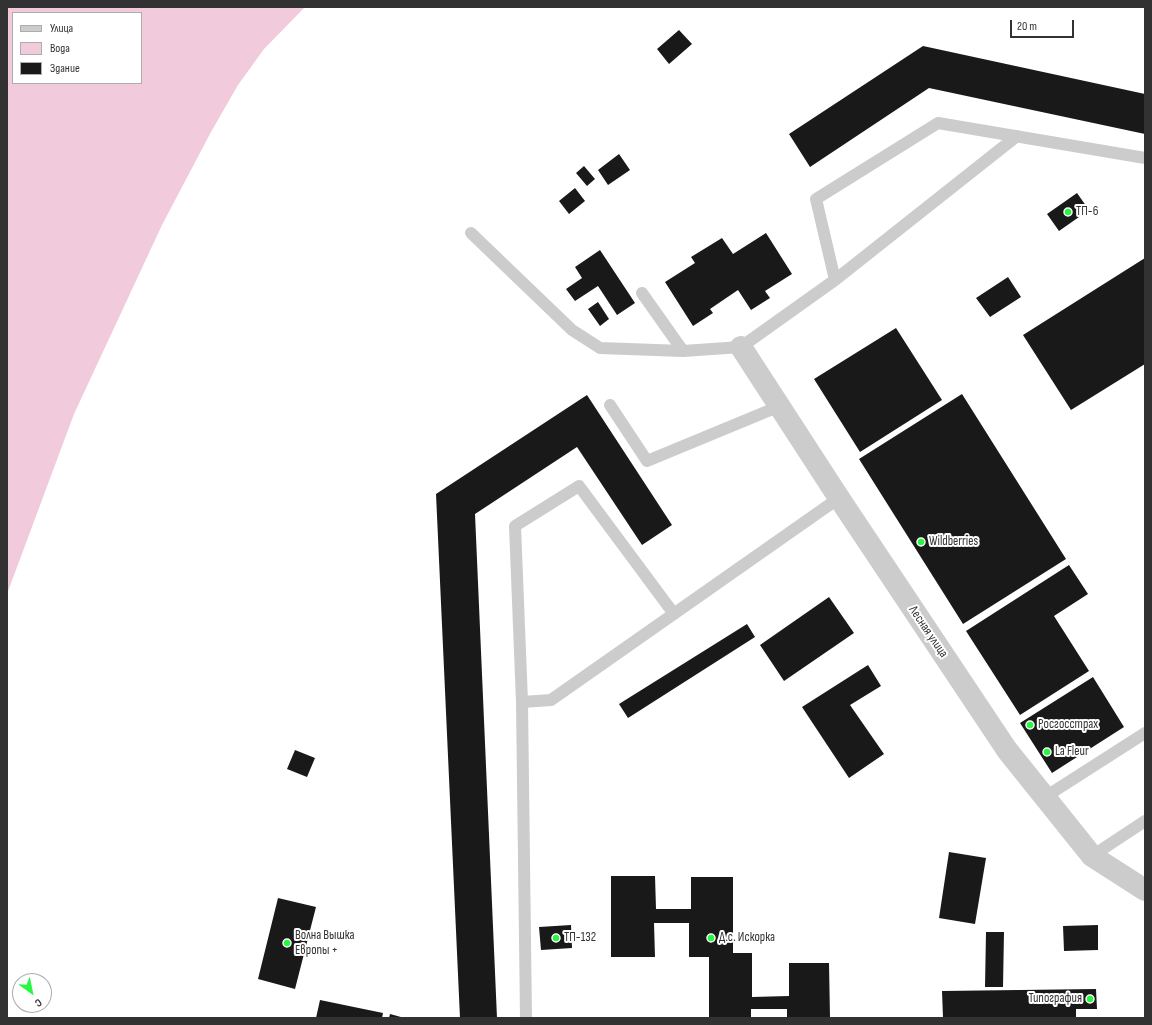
<!DOCTYPE html>
<html>
<head>
<meta charset="utf-8">
<style>
  body { margin:0 }
  #map { position:relative; width:1152px; height:1025px; overflow:hidden; background:#fff; font-family:"Sofia Sans Condensed",sans-serif }
  canvas { display:block }
  .frame { position:absolute; inset:0; border:8px solid #323232; pointer-events:none }
  .legend { position:absolute; left:12px; top:12px; width:130px; height:72px; box-sizing:border-box; background:#fff; border:1px solid #adadad; margin:0; padding:5px 7px; list-style:none; font-size:12px; color:#323232 }
  .legend li { display:flex; align-items:center; gap:8px; height:20px }
  .legend b { width:20px; border:1px solid #adadad }
  .north { position:absolute; left:12px; top:973px; width:40px; height:40px; box-sizing:border-box; background:#fff; border:1px solid #adadad; border-radius:50%; rotate:147deg; font-size:11px; font-weight:700; line-height:16px; text-align:center; color:#323232 }
  .north::after { content:''; display:block; margin:auto; width:14px; height:18px; background:#28f642; clip-path:polygon(50% 0,100% 100%,50% 72%,0 100%) }
  .scale { position:absolute; left:1010px; top:20px; width:64px; height:18px; box-sizing:border-box; border:2px solid #323232; border-top:0; padding-left:5px; font-size:12px; line-height:14px; white-space:nowrap; color:#323232; -webkit-text-stroke:3px #fff; paint-order:stroke }
</style>
</head>
<body>
<div id="map">
<canvas width="1152" height="1025"></canvas>
<div class="frame"></div>
<ul class="legend">
<li><b style="height:5px;background:#ccc"></b>Улица</li>
<li><b style="height:11px;background:#f1cbdb"></b>Вода</li>
<li><b style="height:11px;background:#191919"></b>Здание</li>
</ul>
<div class="north">С</div>
<div class="scale">20 m</div>
</div>
<script>
const c = document.querySelector('canvas').getContext('2d');
c.lineJoin = 'round';
function paint(path, color) {
  c.fillStyle = color;
  c.fill(path, 'evenodd');
}
function shape(rows) {
  const path = new Path2D();
  for (const r of rows) {
    path.moveTo(r[0], r[1]);
    for (let i = 2; i < r.length; i += 2) path.lineTo(r[i], r[i + 1]);
  }
  return path;
}
function stroke(path, color, width, dash) {
  c.strokeStyle = color;
  c.lineWidth = width;
  c.lineCap = dash ? 'butt' : 'round';
  c.setLineDash(dash || []);
  c.stroke(path);
}
function drawText(font, color, halo, rows, align = 'center') {
  c.font = font + ' "Sofia Sans Condensed",sans-serif';
  c.lineWidth = 4;
  c.setLineDash([]);
  c.textBaseline = 'middle';
  c.strokeStyle = halo;
  c.fillStyle = color;
  for (const [text, x, y, turn = 0] of rows) {
    c.save();
    c.translate(x, y);
    c.rotate((+turn || 0) * Math.PI / 180);
    c.textAlign = isNaN(turn) ? turn : align;
    if (halo) c.strokeText(text, 0, 0);
    c.fillText(text, 0, 0);
    c.restore();
  }
}
paint(shape([
  [7,7,305,7,264,49,238,85,211,132,162,225,74,414,7,594],
  [13,13,141,13,141,83,13,83]
]), '#f1cbdb');
paint(shape([
  [679,30,692,44,669,64,657,49],
  [923,46,1145,94,1145,134,929,88,810,167,789,134],
  [619,154,630,170,608,185,598,170],
  [584,166,595,179,587,186,576,173],
  [575,188,585,201,569,214,559,201],
  [1077,193,1089,210,1059,231,1047,214],
  [766,233,792,274,765,291,770,298,751,310,738,290,710,309,713,313,693,326,665,282,695,263,691,257,722,238,733,254],
  [600,250,635,303,617,315,598,286,575,301,566,289,582,278,575,267],
  [1145,258,1145,364,1071,410,1023,335],
  [1008,277,1021,297,990,317,976,298],
  [598,302,609,319,600,326,588,309],
  [896,328,942,400,860,452,814,379],
  [962,394,1066,559,963,624,859,459],
  [587,395,672,525,642,545,577,447,475,514,497,1018,460,1018,436,494],
  [1069,565,1088,594,1054,616,1089,671,1020,715,966,631],
  [829,597,854,633,784,681,760,645],
  [747,624,755,637,628,718,619,704],
  [868,665,881,686,850,705,884,754,849,778,802,707],
  [1093,677,1124,727,1052,773,1020,723],
  [295,750,315,758,307,777,287,769],
  [949,852,986,858,975,924,939,918],
  [611,876,655,876,656,909,691,909,691,877,733,877,733,953,752,953,752,997,789,996,789,963,829,963,830,1018,787,1018,787,1009,751,1009,751,1018,709,1018,709,957,689,957,689,923,654,923,655,957,611,957],
  [278,898,316,907,295,989,258,979],
  [571,925,572,948,541,950,539,927],
  [1098,925,1098,950,1064,951,1063,926],
  [986,932,1004,932,1003,987,985,987],
  [1096,989,1097,1009,1076,1009,1076,1018,943,1018,942,991],
  [320,1000,383,1013,382,1018,316,1018],
  [390,1014,401,1017,400,1018,389,1018]
]), '#191919');
stroke(shape([
  [471,233,572,330,600,348,683,351,642,293],
  [835,280,1017,136],
  [683,351,741,347,835,280,816,199,938,123,1145,158],
  [610,405,647,461,780,406],
  [522,702,551,700,839,498],
  [1045,797,1145,733],
  [1092,856,1145,821],
  [526,1018,522,702,515,526,579,486,674,614]
]), '#ccc', 12);
stroke(shape([
  [741,347,839,498,1007,750,1092,856,1145,890]
]), '#ccc', 22);
for (const [x, y, r, color] of [
  [1068,212,4,"#28f642"],
  [921,542,4,"#28f642"],
  [1030,725,4,"#28f642"],
  [1047,752,4,"#28f642"],
  [556,938,4,"#28f642"],
  [711,938,4,"#28f642"],
  [287,943,4,"#28f642"],
  [1090,999,4,"#28f642"]
]) {
  const dot = new Path2D();
  dot.arc(x, y, r, 0, 2 * Math.PI);
  c.fillStyle = color;
  c.fill(dot);
  stroke(dot, '#fff', 1.5);
}
drawText('13px', '#323232', '#fff', [
  ["ТП-6",1076,212],
  ["Wildberries",929,542],
  ["Росгосстрах",1038,725],
  ["La Fleur",1055,752],
  ["Волна Вышка",295,936],
  ["Европы +",295,951],
  ["ТП-132",564,938],
  ["Д.с. Искорка",719,938],
  ["Типография",1082,999,"right"]
], 'left');
drawText('13px', '#323232', '#fff', [
  ["Лесная улица",928,632,56]
]);
</script>
</body>
</html>
